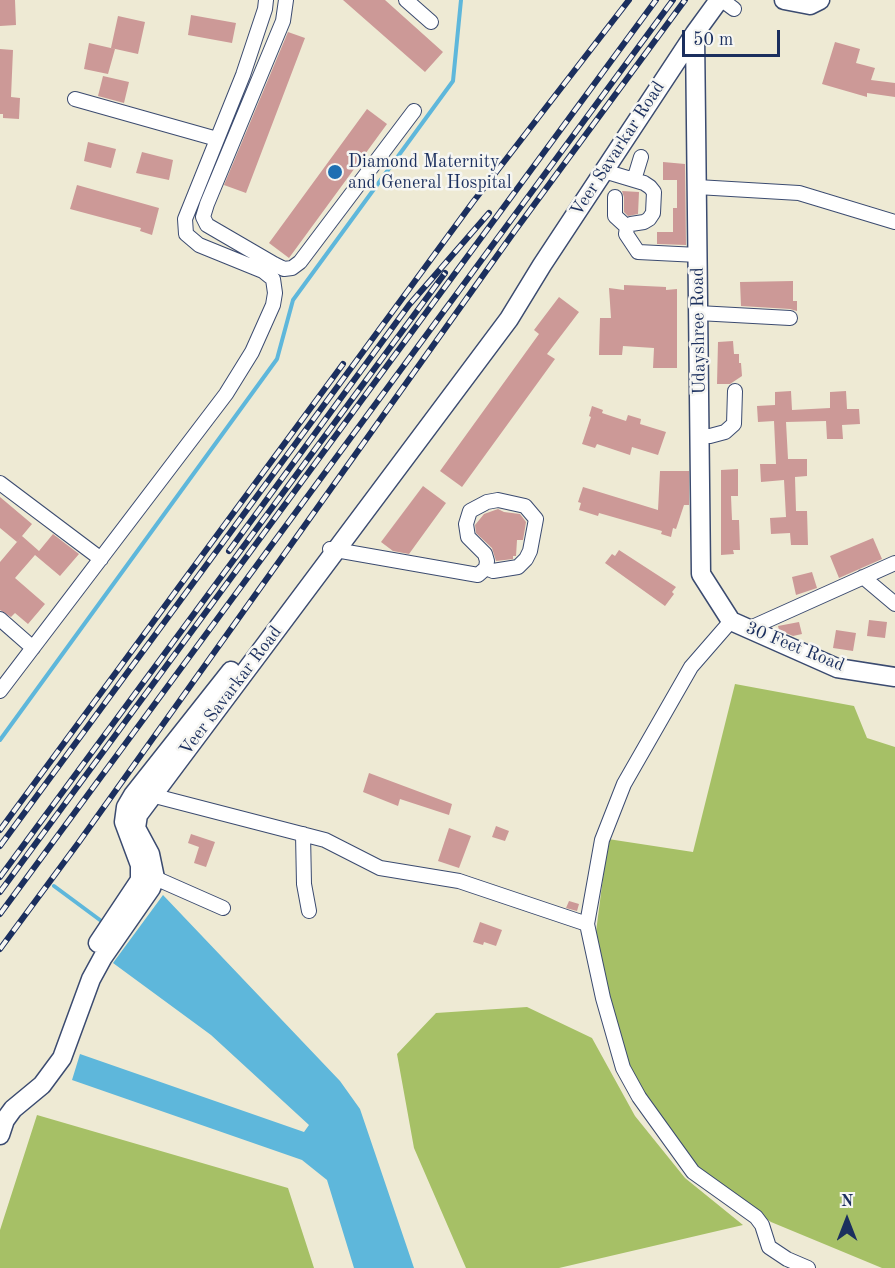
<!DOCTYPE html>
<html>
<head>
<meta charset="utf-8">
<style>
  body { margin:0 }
  #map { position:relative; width:895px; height:1268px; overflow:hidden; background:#eeead4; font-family:"Old Standard TT",serif }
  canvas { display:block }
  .north { position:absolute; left:817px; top:1190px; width:60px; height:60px; -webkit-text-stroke:4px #f6f6f2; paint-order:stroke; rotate:0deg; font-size:16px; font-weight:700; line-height:24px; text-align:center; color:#1b2f5e }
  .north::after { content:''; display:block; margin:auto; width:21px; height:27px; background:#1b2f5e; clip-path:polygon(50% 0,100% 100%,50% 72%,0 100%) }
  .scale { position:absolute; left:682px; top:30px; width:98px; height:27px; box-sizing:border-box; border:3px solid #1b2f5e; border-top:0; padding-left:8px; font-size:18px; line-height:21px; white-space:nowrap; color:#1b2f5e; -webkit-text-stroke:4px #f6f6f2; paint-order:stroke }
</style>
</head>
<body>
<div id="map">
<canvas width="895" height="1268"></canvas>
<div class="north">N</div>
<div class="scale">50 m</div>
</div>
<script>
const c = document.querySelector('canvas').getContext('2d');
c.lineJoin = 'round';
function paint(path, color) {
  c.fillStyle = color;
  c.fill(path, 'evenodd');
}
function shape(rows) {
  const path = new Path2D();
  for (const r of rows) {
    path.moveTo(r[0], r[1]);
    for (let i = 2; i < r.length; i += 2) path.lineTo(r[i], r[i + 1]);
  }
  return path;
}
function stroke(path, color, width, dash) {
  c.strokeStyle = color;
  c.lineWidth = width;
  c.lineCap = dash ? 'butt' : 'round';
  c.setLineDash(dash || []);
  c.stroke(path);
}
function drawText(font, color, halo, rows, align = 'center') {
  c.font = font + ' "Old Standard TT",serif';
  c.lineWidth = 5;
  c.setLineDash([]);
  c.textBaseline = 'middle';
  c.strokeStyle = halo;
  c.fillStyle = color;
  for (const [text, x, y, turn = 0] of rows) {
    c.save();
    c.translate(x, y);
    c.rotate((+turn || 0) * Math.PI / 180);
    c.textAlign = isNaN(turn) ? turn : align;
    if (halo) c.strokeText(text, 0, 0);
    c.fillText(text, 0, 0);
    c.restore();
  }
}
paint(shape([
  [735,684,854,706,867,738,895,747,895,1268,882,1268,771,1222,697,1169,632,1074,609,1001,596,932,608,839,693,852],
  [527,1007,592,1038,635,1116,685,1178,743,1225,559,1268,466,1268,414,1148,397,1054,436,1013],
  [37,1115,288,1188,314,1268,0,1268,0,1230]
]), '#a6c066');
paint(shape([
  [163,895,340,1081,360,1109,414,1268,354,1268,327,1180,302,1160,72,1080,80,1054,304,1132,309,1125,211,1035,113,963]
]), '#5eb7db');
stroke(shape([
  [0,740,277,359,293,300,453,81,461,0],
  [54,886,104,923]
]), '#5eb7db', 4);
paint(shape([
  [0,0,15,0,16,25,0,26],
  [343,0,385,0,443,52,425,72],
  [191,15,236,23,232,43,188,35],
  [118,16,145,22,138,54,111,48],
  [288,32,305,38,246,193,224,185],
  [835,42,860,49,856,63,875,68,871,80,895,83,895,97,867,93,867,97,822,84],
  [89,43,115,49,108,74,84,69],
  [0,49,13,50,11,97,20,98,19,119,3,118,3,114,0,114],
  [103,76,129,82,124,103,98,96],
  [367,109,387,124,289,258,269,243],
  [88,142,116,149,111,168,84,161],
  [142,152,173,160,169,180,136,173],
  [663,162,685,164,686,245,657,244,657,232,673,232,673,208,677,208,677,180,663,180],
  [77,185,159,208,152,235,140,231,141,228,70,209],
  [622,191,639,192,638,214,628,216,624,212,624,197],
  [793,281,793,301,797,301,797,311,790,309,741,306,740,282],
  [624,285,666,287,666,290,677,289,677,368,653,368,654,348,623,346,622,355,599,355,600,318,611,318,609,288,624,290],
  [559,297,579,312,547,354,555,359,462,487,440,471,539,334,534,330],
  [733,341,734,354,739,354,739,363,741,363,742,376,730,384,717,384,718,342],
  [791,391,792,410,830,408,830,392,846,391,847,409,859,409,860,424,842,425,843,439,827,439,826,421,786,422,788,459,807,459,807,476,795,477,796,511,807,511,808,545,791,545,790,533,771,534,770,518,786,517,784,480,761,482,760,464,776,464,774,421,758,422,757,406,775,405,775,392],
  [592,406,603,410,602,413,626,421,628,415,641,419,640,424,666,432,658,455,632,447,630,455,597,444,595,448,582,444,591,417,589,416],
  [738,469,738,496,731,496,732,520,739,520,740,550,733,550,734,554,721,555,721,470],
  [660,471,689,471,689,505,684,505,676,529,673,528,671,537,661,534,662,531,599,513,598,516,579,510,581,503,578,502,583,487,658,510],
  [423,486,446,503,409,554,393,551,381,542],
  [0,497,32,524,17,542,0,528],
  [498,509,504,512,520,514,526,522,523,540,517,540,516,556,513,556,513,559,496,561,492,548,476,533,475,525,484,514],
  [53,534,79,554,60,576,35,555,15,578,45,604,28,624,15,613,11,617,0,610,0,562,22,536,39,551],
  [873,538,882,559,839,578,830,556],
  [619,550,676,587,672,592,674,594,665,606,605,563,612,554,615,556],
  [812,572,817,588,796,595,792,577],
  [869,620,887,622,885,638,867,636],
  [799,622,802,634,793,636,779,630,778,626],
  [836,630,856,633,853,651,833,648],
  [369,773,452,804,449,815,400,799,398,806,363,792],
  [496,826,509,831,505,841,492,837],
  [449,828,471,836,459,868,438,861],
  [191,834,215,842,206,867,194,863,199,847,188,843],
  [569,901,579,904,577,911,566,908],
  [480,922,502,930,496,946,484,942,483,945,473,942]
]), '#cc9997');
const street = shape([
  [286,0,283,21,207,204,203,217,207,225,274,264,284,269,292,268,300,262,414,111],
  [406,0,431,22],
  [722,0,734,9],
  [75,99,217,139],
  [604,171,644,183,650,187,654,192,653,213,649,219,644,222,631,224,627,227,626,234,638,252,698,255],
  [634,180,641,157],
  [697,187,799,193,895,222],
  [615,197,615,216,627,227],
  [698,313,790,318],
  [700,436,710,436,725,432,734,424,735,391],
  [0,483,101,559],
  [330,549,478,575,486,568,487,561,485,554,468,537,466,524,470,511,487,502,498,500,525,506,536,519,530,551,526,559,518,567,493,571,486,568],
  [863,577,895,604],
  [0,619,33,648],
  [731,621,691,667,624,784,602,840,587,924,603,998,623,1068,639,1097,693,1172,756,1217,762,1225,769,1247,787,1259,808,1268],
  [748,629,895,563],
  [0,691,226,394,252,352,273,305,275,293,273,279,263,271,199,245,186,234,185,219,243,75,265,9,266,0],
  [151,795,325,840,380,868,459,881,587,924],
  [303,834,304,884,309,911],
  [155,878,223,908]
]);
const secondary = shape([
  [784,0,810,5,820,0],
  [695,33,701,574,731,621,837,668,895,677],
  [98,943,140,880,140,865,124,822,126,807,133,795,231,671],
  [0,1135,5,1120,13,1109,42,1085,62,1058,91,979,103,957,151,888,155,878,150,854,136,828,138,815,509,319,542,265,695,33,719,0]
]);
stroke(street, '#3b4b70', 16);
stroke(secondary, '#3b4b70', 21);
stroke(street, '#fff', 14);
stroke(secondary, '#fff', 18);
const rail = shape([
  [229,551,409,305,489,213],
  [0,830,343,364],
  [0,846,473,202,629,0],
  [0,877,445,273],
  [0,892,656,0],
  [0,914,673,0],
  [0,949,79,842,514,232,685,0]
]);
stroke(rail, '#1b2f5e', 6);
stroke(rail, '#f6f6f2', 4, [11]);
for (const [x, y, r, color] of [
  [335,172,8,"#1f6fb2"]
]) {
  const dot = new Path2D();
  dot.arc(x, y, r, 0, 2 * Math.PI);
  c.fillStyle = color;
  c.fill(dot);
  stroke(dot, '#f6f6f2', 2);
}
drawText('18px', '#1b2f5e', '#f6f6f2', [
  ["Veer Savarkar Road",618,149,-57],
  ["Udayshree Road",699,331,-91],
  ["30 Feet Road",795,647,22],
  ["Veer Savarkar Road",231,691,-53]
]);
drawText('18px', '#1b2f5e', '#f6f6f2', [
  ["Diamond Maternity",348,162],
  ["and General Hospital",348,183]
], 'left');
</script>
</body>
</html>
